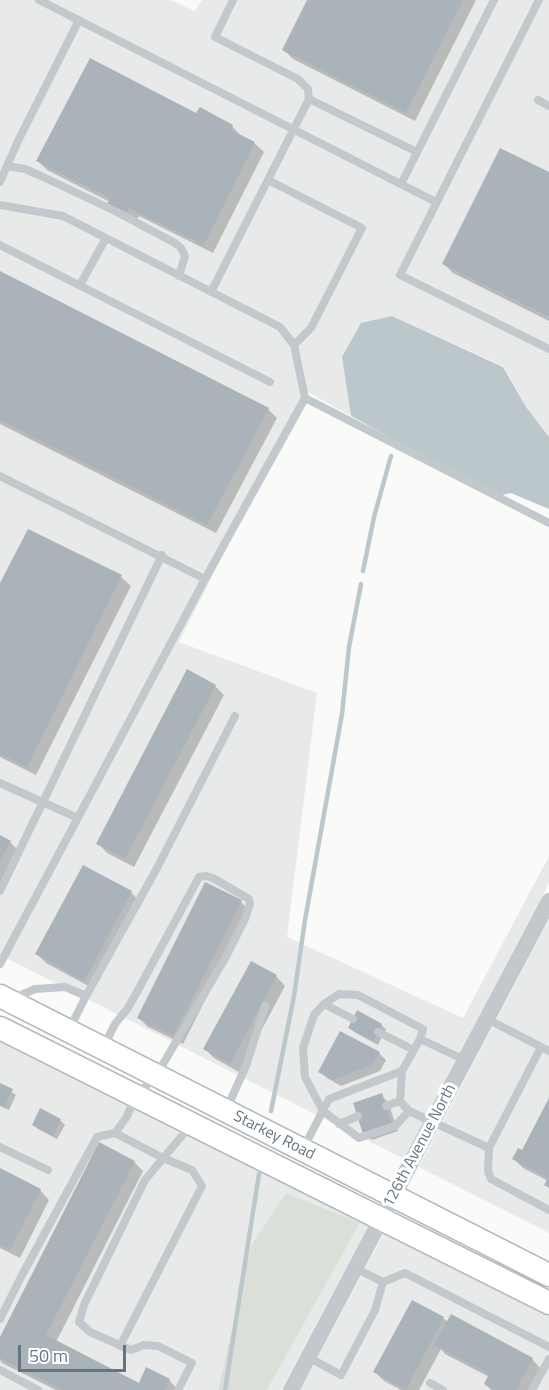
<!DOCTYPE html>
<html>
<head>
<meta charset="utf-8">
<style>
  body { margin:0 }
  #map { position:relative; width:549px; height:1390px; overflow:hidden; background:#fafaf8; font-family:"Titillium Web",sans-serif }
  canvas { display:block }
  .scale { position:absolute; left:18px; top:1345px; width:108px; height:27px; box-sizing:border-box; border:3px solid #657683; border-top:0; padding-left:8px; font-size:18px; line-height:21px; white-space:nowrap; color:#657683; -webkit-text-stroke:4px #fff; paint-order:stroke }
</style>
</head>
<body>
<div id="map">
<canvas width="549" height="1390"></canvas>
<div class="scale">50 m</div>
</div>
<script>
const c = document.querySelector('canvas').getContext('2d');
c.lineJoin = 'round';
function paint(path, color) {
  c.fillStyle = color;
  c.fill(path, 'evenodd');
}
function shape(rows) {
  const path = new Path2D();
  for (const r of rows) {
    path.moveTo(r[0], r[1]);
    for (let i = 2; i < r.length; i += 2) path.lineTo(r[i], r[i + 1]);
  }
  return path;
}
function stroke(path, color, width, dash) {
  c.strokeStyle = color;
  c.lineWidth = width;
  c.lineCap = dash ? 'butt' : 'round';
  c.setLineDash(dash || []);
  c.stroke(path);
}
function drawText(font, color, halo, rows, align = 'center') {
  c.font = font + ' "Titillium Web",sans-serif';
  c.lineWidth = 6;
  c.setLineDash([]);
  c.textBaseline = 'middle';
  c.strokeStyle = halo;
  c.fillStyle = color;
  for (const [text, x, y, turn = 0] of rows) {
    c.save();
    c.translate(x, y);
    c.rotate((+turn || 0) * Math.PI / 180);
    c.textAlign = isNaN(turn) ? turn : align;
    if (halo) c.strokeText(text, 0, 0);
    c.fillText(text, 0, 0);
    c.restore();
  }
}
paint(shape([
  [0,0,170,0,195,11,202,0,549,0,549,437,526,407,503,366,392,316,342,357,351,416,306,391,179,642,317,693,287,937,463,1018,549,856,549,883,404,1159,0,955],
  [549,919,549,1233,419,1167],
  [0,1037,371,1221,281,1390,267,1390,360,1223,250,1248,218,1390,0,1390],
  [386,1229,549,1314,549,1390,300,1390]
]), '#e8e9e9');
paint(shape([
  [286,1193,360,1223,267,1390,218,1390,250,1248]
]), '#dadfd7');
paint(shape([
  [392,316,503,367,526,407,549,437,549,509,511,493,497,496,351,416,342,357,361,323]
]), '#bbc7cb');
paint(shape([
  [309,0,476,0,415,121,293,59,284,50],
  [197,115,232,126,241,136,254,143,264,152,213,253,139,216,135,222,110,202,47,170,38,161],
  [549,174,549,321,453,273,444,264],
  [0,273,268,409,277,418,216,533,0,424],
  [28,531,121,577,131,586,36,775,0,757,0,587],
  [215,686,224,695,134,867,107,853,98,843],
  [0,837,10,842,19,851,0,886],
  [131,892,140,902,94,989,46,963,37,954],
  [241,902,250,911,183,1044,148,1027,139,1018],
  [276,976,285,986,239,1072,214,1058,205,1049],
  [381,1025,386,1029,378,1045,354,1032,350,1028],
  [379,1053,386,1060,380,1071,341,1086,327,1078,320,1071],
  [0,1085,16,1095,9,1110,0,1106],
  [381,1095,388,1102,398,1131,372,1140,365,1133],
  [549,1101,549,1188,548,1181,523,1168,514,1159,523,1152],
  [60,1120,65,1125,57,1139,38,1129,33,1125],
  [134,1162,143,1171,56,1342,139,1385,169,1380,178,1390,56,1390,2,1363,0,1360,0,1341],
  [0,1170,40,1190,49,1200,20,1258,0,1248],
  [443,1318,448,1322,532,1359,541,1369,529,1390,491,1390,485,1384,489,1377,445,1354,441,1349,419,1390,401,1390,384,1381,375,1372]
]), '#0003');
stroke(shape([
  [363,571,374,517,391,456],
  [271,1111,294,996,305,920,342,714,349,647,361,584],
  [225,1390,259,1174]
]), '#bbc7cb', 4.5);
paint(shape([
  [307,0,463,0,406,113,282,50],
  [90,58,196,113,200,107,233,125,231,130,255,142,204,245,129,208,126,213,107,204,110,198,36,161],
  [500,148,549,172,549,317,442,264],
  [0,271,269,408,207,525,0,420],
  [28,529,122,575,27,767,0,754,0,583],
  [187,669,216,685,125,859,96,844],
  [0,835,11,841,0,861],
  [83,865,132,891,84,981,35,954],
  [205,882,242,900,173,1036,137,1018],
  [251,961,277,975,230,1064,203,1049],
  [357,1010,382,1024,373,1041,348,1028],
  [340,1031,380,1052,373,1064,333,1080,318,1072],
  [0,1083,13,1089,4,1107,0,1105],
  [382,1093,392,1125,363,1134,353,1103],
  [549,1098,549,1188,544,1185,548,1178,512,1159,518,1148,522,1150],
  [40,1108,61,1119,53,1136,32,1125],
  [99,1142,135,1161,46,1335,139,1383,146,1367,170,1379,164,1390,62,1390,0,1358,0,1337],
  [0,1168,41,1189,10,1250,0,1244],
  [412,1300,444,1317,406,1390,373,1372],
  [451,1314,533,1358,516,1390,494,1390,484,1384,489,1374,434,1345]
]), '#aab3b9');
const secondary = shape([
  [0,996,549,1275],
  [0,1028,549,1303]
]);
stroke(secondary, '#b3babf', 25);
stroke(shape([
  [39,0,436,202],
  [539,0,400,275,549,349],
  [309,99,417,152],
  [538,100,549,106],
  [7,166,25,169,41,176,113,210,175,243,181,248,185,256,179,276],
  [268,180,362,228,311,328,294,345],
  [0,182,18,141,79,20],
  [401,184,494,0],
  [0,205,63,216,280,327,294,345,305,398],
  [0,245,270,382],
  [80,285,106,238],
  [211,292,309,99,308,89,298,79,215,37,233,0],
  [0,476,205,579,0,964],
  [205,579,305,398,549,523],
  [0,783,78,818],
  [0,891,162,555],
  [86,996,156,870,235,716],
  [12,999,35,989,65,987,86,996,69,1030],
  [324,1004,353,1019],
  [487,1019,549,1051],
  [378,1032,414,1050],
  [465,1060,420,1039,402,1071,400,1101,409,1111,489,1148,488,1171,491,1179,549,1210],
  [386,1106,400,1101],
  [226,1110,246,1066,265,1006],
  [409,1111,395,1126,359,1138,323,1111,305,1077,303,1048,314,1015,324,1004,339,994,358,995,423,1029,420,1039],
  [339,1124,358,1116],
  [115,1133,163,1158,192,1170,202,1186,120,1346],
  [0,1147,48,1170],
  [489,1148,541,1047],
  [303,1149,329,1099,402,1071],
  [355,1268,383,1282,405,1273,549,1347],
  [0,1319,21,1277,97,1137,115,1133,126,1118,136,1096,156,1076,227,955,245,919,250,904,249,899,213,878,206,876,199,877,137,992,128,1008,115,1024,103,1048],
  [308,1357,341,1375,375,1310,383,1282],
  [0,1370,38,1390],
  [430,1383,443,1390],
  [178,1390,192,1363,158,1346,144,1345,131,1350,90,1332,79,1322,84,1305,145,1180,190,1126],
  [532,1390,549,1359]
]), '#c3c8cc', 8);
stroke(shape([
  [291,1390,549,901]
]), '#c3c8cc', 16);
stroke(secondary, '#fff', 22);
drawText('16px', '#657683', '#fff', [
  ["Starkey Road",274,1136,27],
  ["126th Avenue North",420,1146,-62]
]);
</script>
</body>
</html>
